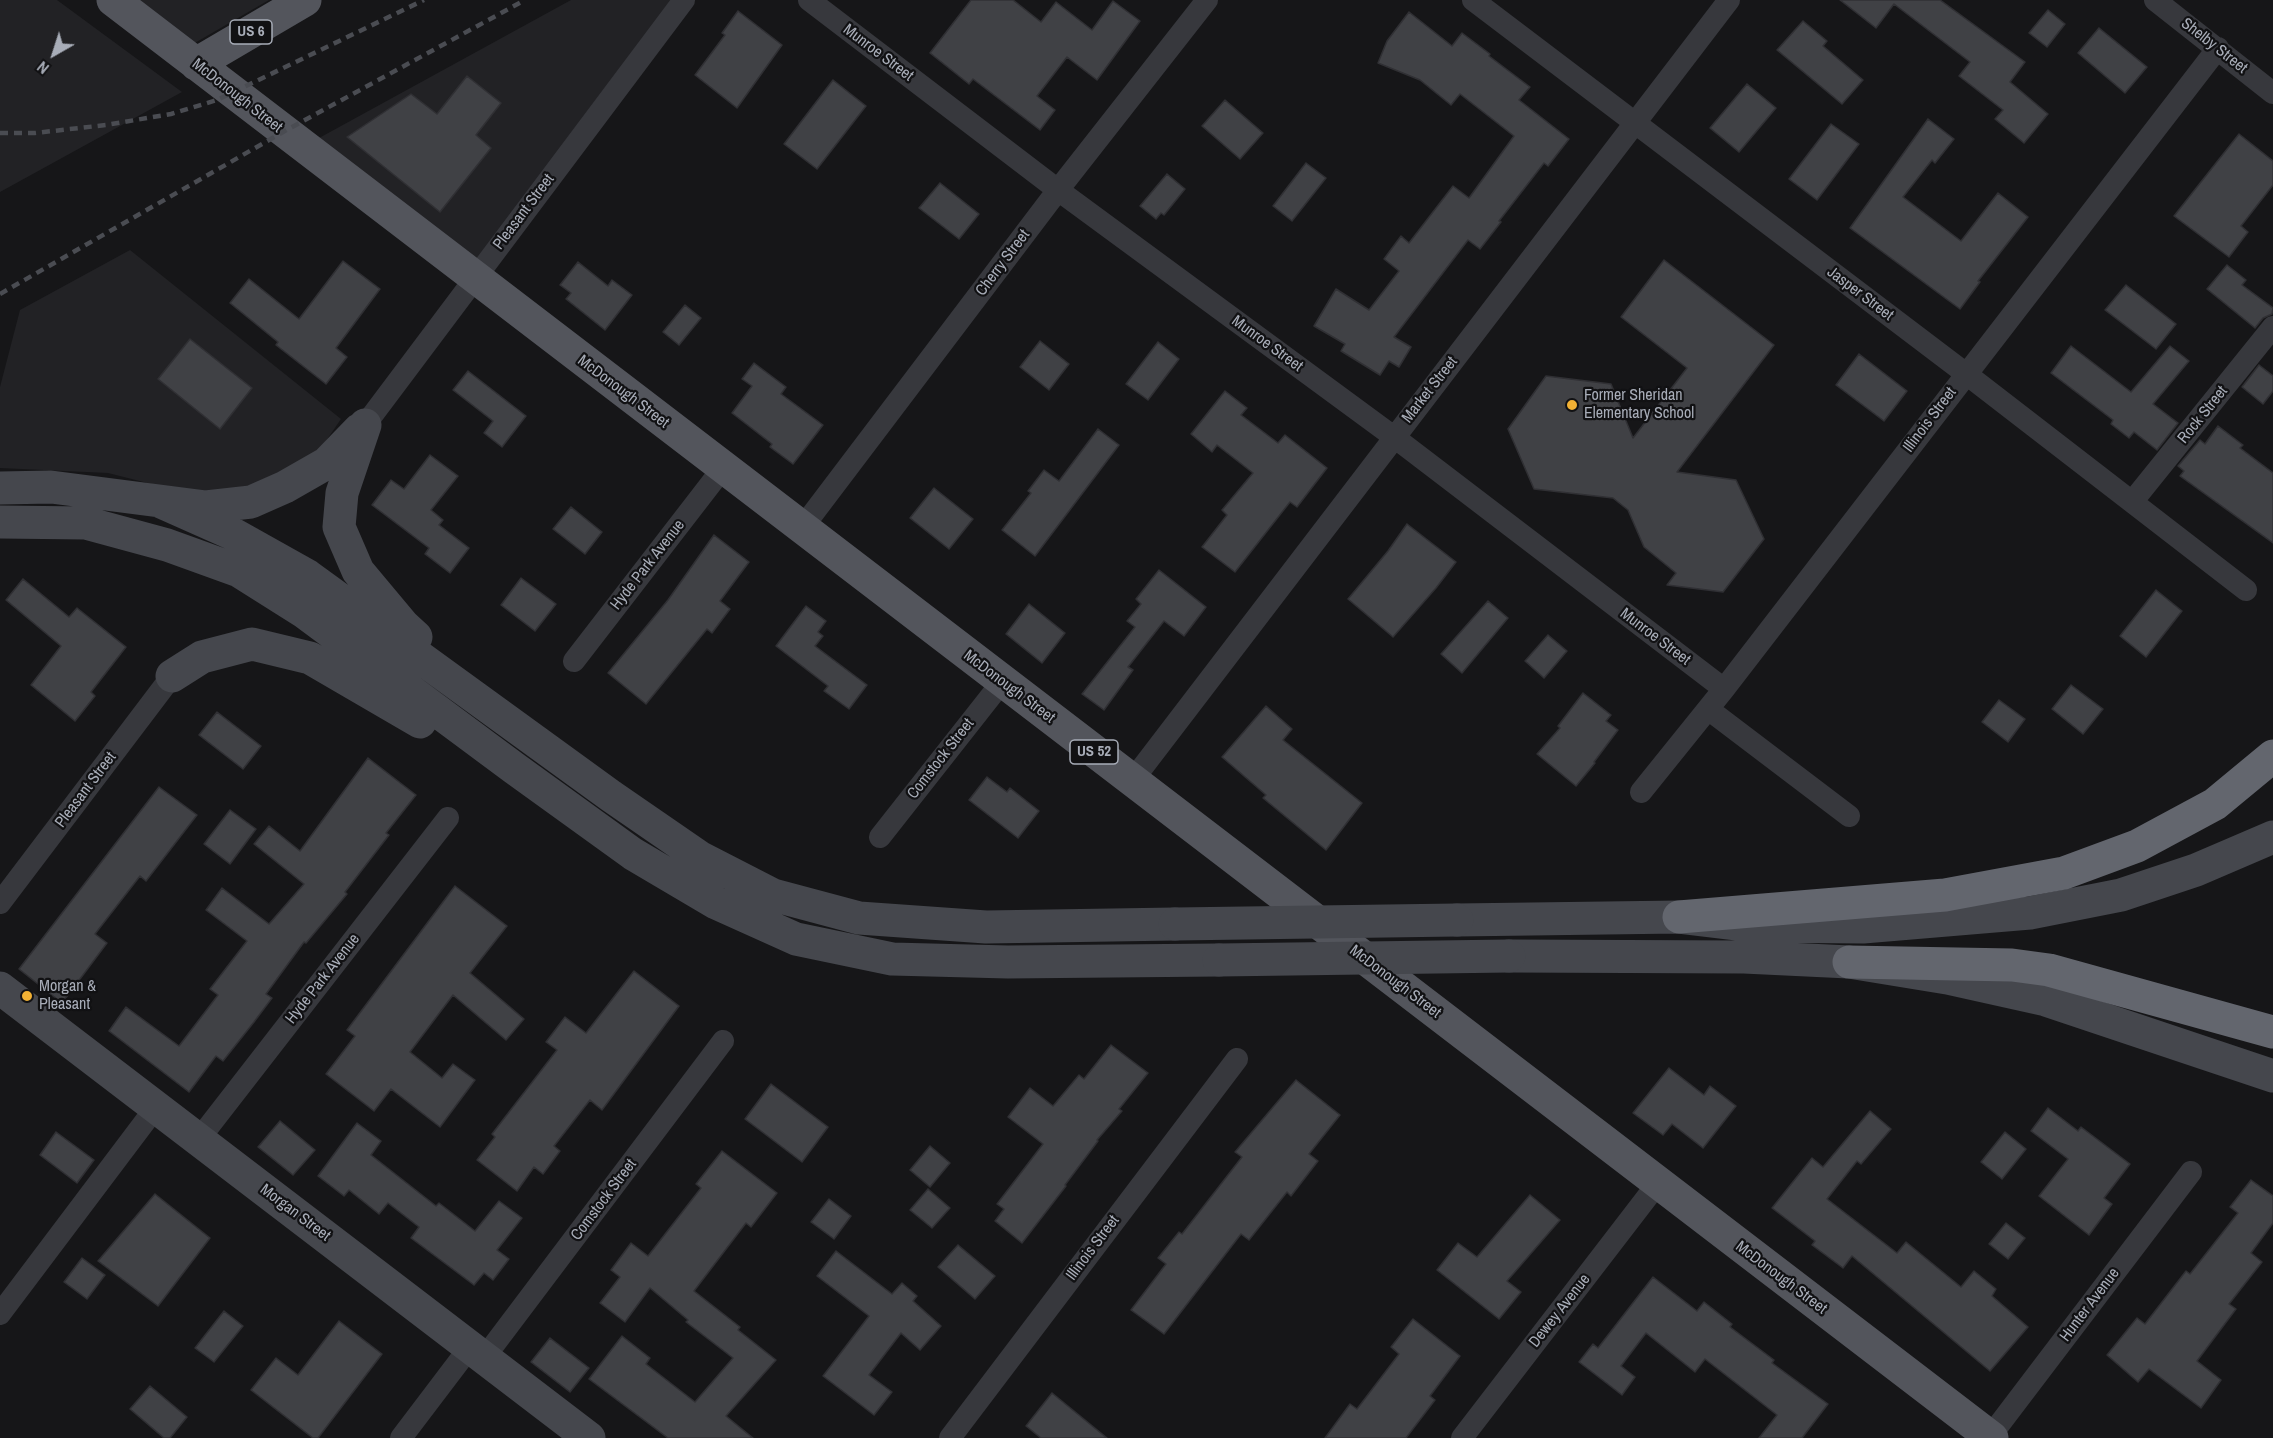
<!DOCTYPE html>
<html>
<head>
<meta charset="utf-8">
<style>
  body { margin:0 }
  #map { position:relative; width:2273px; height:1438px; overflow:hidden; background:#161618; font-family:"Archivo Narrow",sans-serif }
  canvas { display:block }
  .north { position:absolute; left:24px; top:24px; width:60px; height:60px; -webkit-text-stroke:4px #111113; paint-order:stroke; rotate:219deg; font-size:16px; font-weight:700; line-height:24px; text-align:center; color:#a8adb8 }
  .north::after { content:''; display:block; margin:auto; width:21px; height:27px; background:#a8adb8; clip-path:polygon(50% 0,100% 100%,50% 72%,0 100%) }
</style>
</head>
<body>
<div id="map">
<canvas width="2273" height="1438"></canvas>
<div class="north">N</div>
</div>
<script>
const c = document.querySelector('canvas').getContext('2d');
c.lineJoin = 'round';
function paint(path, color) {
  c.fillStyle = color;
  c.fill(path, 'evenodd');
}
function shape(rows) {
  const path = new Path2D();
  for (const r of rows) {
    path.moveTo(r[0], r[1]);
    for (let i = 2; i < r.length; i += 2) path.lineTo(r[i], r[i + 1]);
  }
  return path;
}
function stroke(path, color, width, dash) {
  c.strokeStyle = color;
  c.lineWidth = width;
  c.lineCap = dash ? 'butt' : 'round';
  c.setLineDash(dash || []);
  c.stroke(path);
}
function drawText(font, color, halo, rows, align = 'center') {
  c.font = font + ' "Archivo Narrow",sans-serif';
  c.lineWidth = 4.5;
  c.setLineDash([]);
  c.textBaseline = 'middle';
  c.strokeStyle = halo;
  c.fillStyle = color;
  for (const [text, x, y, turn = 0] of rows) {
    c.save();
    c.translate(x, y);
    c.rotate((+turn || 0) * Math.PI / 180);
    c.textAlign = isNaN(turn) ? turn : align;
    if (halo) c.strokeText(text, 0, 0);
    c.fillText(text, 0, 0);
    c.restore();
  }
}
paint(shape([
  [0,0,57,0,182,92,0,192],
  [136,0,269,0,193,44],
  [571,0,676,0,474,264,310,143],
  [130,250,341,419,315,457,282,480,195,495,108,473,0,468,0,387,20,310]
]), '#222225');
const building = shape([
  [971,0,1013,0,1041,22,1056,2,1092,30,1113,1,1140,21,1097,80,1067,57,1037,96,1055,110,1040,130,973,79,969,84,930,53,971,0],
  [1840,0,1940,0,2025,62,2010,82,2048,114,2024,143,1995,119,2003,110,1959,76,1970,62,1894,4,1876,28,1840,0],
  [2048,10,2065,24,2047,47,2029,33,2048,10],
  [738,11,782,45,737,108,695,75,725,35,722,33,738,11],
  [1409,12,1452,46,1462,33,1490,54,1489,56,1530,87,1519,100,1569,139,1548,166,1544,163,1499,221,1501,222,1480,249,1468,240,1394,337,1411,347,1399,367,1389,361,1380,375,1341,351,1345,344,1314,326,1336,289,1369,310,1399,271,1384,259,1401,236,1409,243,1453,186,1469,198,1514,136,1460,94,1451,105,1420,80,1378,63,1387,41,1409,12],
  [1803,21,1827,41,1823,46,1863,80,1842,104,1777,50,1803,21],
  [2099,28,2147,67,2125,93,2078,53,2099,28],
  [467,76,501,103,476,135,491,148,440,212,347,137,411,94,437,114,467,76],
  [833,80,866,106,817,169,784,144,833,80],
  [1747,84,1776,108,1739,152,1710,128,1747,84],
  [1225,100,1263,133,1240,159,1202,126,1225,100],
  [1928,119,1954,139,1935,163,1932,160,1903,197,1961,241,1998,193,2028,217,1978,281,1980,282,1960,309,1850,228,1928,119],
  [1831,124,1859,144,1817,200,1789,179,1831,124],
  [2239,134,2273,161,2273,185,2241,226,2248,232,2229,257,2174,216,2239,134],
  [1306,163,1326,178,1292,221,1273,206,1306,163],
  [1167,174,1185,189,1164,215,1161,213,1156,219,1140,206,1167,174],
  [940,183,979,214,959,239,919,208,940,183],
  [1664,260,1774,345,1677,472,1736,480,1764,539,1723,592,1667,585,1676,573,1644,547,1628,510,1613,498,1534,489,1508,429,1546,376,1611,384,1633,438,1687,368,1621,317,1664,260],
  [343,261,380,289,336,348,347,357,326,384,276,345,278,342,230,303,249,279,299,319,343,261],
  [578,262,608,286,612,280,632,295,605,330,566,299,571,293,560,285,578,262],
  [2227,265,2246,280,2242,285,2273,308,2272,314,2263,318,2255,328,2207,289,2227,265],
  [2126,285,2176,324,2156,349,2105,310,2126,285],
  [685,305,701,318,679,345,663,332,685,305],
  [190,339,252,388,220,429,158,379,190,339],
  [1040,341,1069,364,1049,390,1020,367,1040,341],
  [1158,342,1179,359,1148,400,1126,384,1158,342],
  [2071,346,2131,392,2170,346,2189,361,2153,404,2178,423,2157,450,2134,432,2129,438,2111,424,2113,420,2051,373,2071,346],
  [1859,354,1907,391,1884,421,1836,385,1859,354],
  [754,363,786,387,781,394,823,425,793,464,770,447,772,444,732,413,752,386,742,379,754,363],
  [2259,365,2273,376,2273,391,2263,404,2242,387,2259,365],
  [468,371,526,416,502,447,484,433,493,421,453,390,468,371],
  [1225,391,1247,408,1241,415,1278,443,1285,435,1327,468,1297,507,1290,502,1235,572,1202,547,1227,515,1222,510,1253,473,1217,445,1212,452,1191,434,1225,391],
  [2218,426,2243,445,2240,448,2273,473,2273,543,2180,476,2184,471,2178,466,2200,440,2205,444,2218,426],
  [1098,429,1119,445,1035,556,1002,530,1031,493,1028,491,1044,470,1059,481,1098,429],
  [430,455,458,476,431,510,443,520,439,525,469,548,450,573,425,554,429,548,372,505,391,480,404,489,430,455],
  [934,488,973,519,949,549,910,518,934,488],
  [571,507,602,532,585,554,553,529,571,507],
  [1407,524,1456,562,1436,588,1393,637,1348,599,1388,551,1407,524],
  [714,535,749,562,720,601,730,609,712,633,707,629,646,704,608,673,668,600,714,535],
  [1159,570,1206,607,1184,636,1164,621,1128,667,1133,670,1104,710,1082,694,1135,627,1127,621,1141,604,1136,599,1159,570],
  [521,578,556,604,535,631,501,605,521,578],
  [23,579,69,617,77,608,126,647,91,692,95,696,75,721,31,685,61,646,6,600,23,579],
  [2156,590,2182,611,2146,657,2120,636,2156,590],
  [1488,601,1508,618,1462,673,1441,654,1488,601],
  [1029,604,1065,633,1042,663,1006,634,1029,604],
  [806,606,826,621,818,632,823,636,815,646,867,685,849,709,824,691,828,686,776,646,806,606],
  [1548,635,1567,651,1544,678,1525,661,1548,635],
  [2071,685,2103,709,2083,734,2052,709,2071,685],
  [1583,693,1611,715,1606,721,1618,730,1594,762,1595,763,1576,786,1537,754,1560,728,1558,726,1583,693],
  [1999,700,2025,719,2008,742,1982,722,1999,700],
  [1266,706,1292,729,1283,740,1362,803,1326,850,1263,798,1266,795,1222,757,1266,706],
  [217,712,261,746,243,769,199,735,217,712],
  [368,758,416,795,386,833,389,835,345,892,347,894,306,943,304,942,266,994,272,998,254,1022,223,1061,216,1056,189,1092,109,1031,126,1007,179,1046,218,995,210,989,247,941,206,910,222,888,269,924,304,884,254,844,269,826,300,851,368,758],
  [987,777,1007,792,1010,788,1039,811,1018,838,969,800,987,777],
  [159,787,197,815,146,881,140,876,95,934,107,943,62,1003,19,969,159,787],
  [230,810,256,829,230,864,204,844,230,810],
  [455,886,507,926,470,973,524,1019,506,1040,453,995,410,1052,442,1078,453,1064,475,1080,440,1127,391,1089,374,1111,326,1074,355,1036,347,1030,455,886],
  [634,971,679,1006,602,1110,590,1100,554,1146,560,1151,543,1174,534,1167,517,1191,477,1160,495,1137,492,1134,557,1050,546,1042,565,1017,586,1033,634,971],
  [1111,1045,1148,1073,1119,1109,1122,1111,1097,1140,1098,1141,1065,1185,1066,1186,1022,1243,995,1221,1004,1209,997,1204,1043,1144,1008,1117,1030,1088,1053,1106,1079,1075,1084,1079,1111,1045],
  [1669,1068,1704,1095,1710,1086,1736,1106,1703,1148,1672,1124,1663,1135,1633,1113,1669,1068],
  [1296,1080,1340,1115,1309,1154,1318,1161,1291,1196,1287,1192,1249,1240,1241,1234,1164,1334,1131,1310,1166,1264,1158,1258,1179,1232,1182,1234,1242,1157,1235,1152,1296,1080],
  [771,1084,828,1127,802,1162,745,1119,771,1084],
  [2048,1108,2078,1131,2081,1127,2130,1164,2104,1198,2112,1204,2089,1235,2039,1196,2068,1159,2031,1131,2048,1108],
  [1870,1111,1891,1129,1861,1164,1857,1161,1827,1199,1897,1253,1906,1242,1961,1287,1974,1271,1996,1289,1992,1296,2028,1327,1990,1371,1852,1256,1843,1268,1812,1245,1815,1241,1772,1208,1812,1158,1823,1167,1870,1111],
  [280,1121,315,1150,293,1175,258,1147,280,1121],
  [357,1123,381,1141,371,1155,436,1206,439,1203,475,1231,499,1201,522,1218,497,1250,509,1259,493,1280,484,1273,474,1285,411,1238,419,1227,388,1203,379,1214,349,1190,344,1196,318,1176,357,1123],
  [56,1132,94,1160,77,1183,40,1155,56,1132],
  [2005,1132,2026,1149,2002,1179,1981,1162,2005,1132],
  [930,1146,950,1163,930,1187,910,1170,930,1146],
  [722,1151,777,1193,751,1227,746,1223,694,1291,740,1327,738,1330,776,1360,726,1416,753,1438,668,1438,589,1379,622,1336,650,1358,646,1364,695,1402,733,1358,686,1322,688,1320,650,1288,625,1322,600,1303,620,1277,611,1270,631,1243,648,1256,701,1188,696,1184,722,1151],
  [2251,1180,2273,1196,2273,1223,2251,1253,2262,1262,2229,1304,2236,1309,2197,1361,2221,1380,2201,1408,2149,1369,2138,1382,2107,1355,2137,1318,2145,1324,2186,1271,2190,1274,2238,1213,2230,1207,2251,1180],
  [928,1189,950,1208,932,1228,910,1210,928,1189],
  [155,1194,210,1238,158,1306,98,1261,155,1194],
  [1530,1195,1560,1220,1507,1281,1521,1292,1499,1319,1437,1270,1458,1243,1477,1257,1530,1195],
  [829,1199,851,1216,834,1239,811,1222,829,1199],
  [2006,1223,2025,1238,2008,1259,1989,1244,2006,1223],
  [958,1245,995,1276,975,1299,938,1267,958,1245],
  [836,1251,892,1294,902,1283,917,1296,913,1301,941,1326,920,1350,901,1333,869,1375,892,1392,874,1415,823,1376,869,1316,817,1276,836,1251],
  [82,1258,105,1275,87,1299,64,1282,82,1258],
  [1653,1277,1697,1311,1704,1302,1732,1324,1730,1327,1774,1360,1772,1363,1828,1404,1802,1438,1759,1438,1777,1415,1705,1359,1695,1372,1646,1333,1621,1366,1635,1377,1622,1395,1579,1362,1593,1344,1598,1348,1653,1277],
  [224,1311,243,1326,214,1362,195,1348,224,1311],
  [1413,1319,1460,1356,1430,1396,1435,1400,1406,1438,1325,1438,1350,1404,1357,1409,1399,1354,1391,1347,1413,1319],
  [339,1321,382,1354,318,1438,313,1438,251,1390,276,1358,298,1375,339,1321],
  [550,1338,589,1368,570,1392,531,1362,550,1338],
  [150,1386,187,1417,170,1438,164,1438,130,1409,150,1386],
  [1052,1393,1107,1438,1041,1438,1026,1426,1052,1393]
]);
paint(building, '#404145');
stroke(building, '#303034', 1.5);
stroke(shape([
  [809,0,1058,190,1394,437,1724,689],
  [1473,0,1965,373,2246,590],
  [2155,0,2273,93],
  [365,425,684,0],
  [2132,502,2273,327],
  [802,528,1058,190,1207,0],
  [574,661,723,468],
  [1708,709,1849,816],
  [1132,781,1729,0],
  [1641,792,1724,689,2218,48],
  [880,837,1002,682],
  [0,903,172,676],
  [199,1139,448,818],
  [0,1314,156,1107],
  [484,1358,723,1041],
  [401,1438,470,1347],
  [950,1438,1237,1059],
  [1462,1438,1658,1183],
  [1989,1438,2191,1172]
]), '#37383d', 22);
stroke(shape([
  [365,425,342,493,339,527,358,571,404,626,416,637],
  [0,488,51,487,206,507,251,502,285,487,327,463,359,430],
  [161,502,233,534,308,576,611,796,701,858,773,895,859,918,986,927,1175,924],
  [0,522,86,523,167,545,239,571,304,612,514,768,633,854,716,903,796,939,892,959,1008,962,1219,960],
  [172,676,202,657,252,644,310,658,420,722],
  [1457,920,1679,917,1754,926,1863,927,2030,913,2121,895,2196,870,2273,837],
  [1509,956,1744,957,1849,962,1947,978,2046,1000,2273,1076],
  [0,988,589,1438]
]), '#45474d', 33);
stroke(shape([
  [113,0,1992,1438],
  [196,64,305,0]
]), '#53555c', 33);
stroke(shape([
  [1679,917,1945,895,2064,873,2137,846,2215,804,2273,756],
  [1849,962,2012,965,2049,970,2273,1032]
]), '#63666e', 33);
stroke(shape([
  [0,133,35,133,106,125,171,114,217,100,424,0],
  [0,294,283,132,525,0]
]), '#4a4c52', 4.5, [8, 6]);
stroke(shape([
  [1175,924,1457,920],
  [1219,960,1509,956]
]), '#45474d', 33);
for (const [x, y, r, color] of [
  [1572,405,6,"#f2b134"],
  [27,996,6,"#f2b134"]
]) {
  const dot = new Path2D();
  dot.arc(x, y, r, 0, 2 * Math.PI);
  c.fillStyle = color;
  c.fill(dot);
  stroke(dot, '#111113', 2);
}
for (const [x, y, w] of [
  [251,32,42],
  [1094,752,48]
]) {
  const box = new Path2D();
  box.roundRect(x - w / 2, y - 12, w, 24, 4.5);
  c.fillStyle = '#111113';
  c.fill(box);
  stroke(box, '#a8adb8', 1.5);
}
drawText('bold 15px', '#a8adb8', null, [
  ["US 6",251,32],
  ["US 52",1094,752]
]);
drawText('16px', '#a8adb8', '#111113', [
  ["Shelby Street",2214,46,38],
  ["Munroe Street",878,53,37],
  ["McDonough Street",237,96,38],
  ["Pleasant Street",524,212,-53],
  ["Cherry Street",1003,263,-53],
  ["Jasper Street",1860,294,37],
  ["Munroe Street",1267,344,36],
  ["Market Street",1430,390,-52],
  ["McDonough Street",623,392,37],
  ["Rock Street",2203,415,-51],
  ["Illinois Street",1930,420,-53],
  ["Hyde Park Avenue",648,565,-52],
  ["Munroe Street",1655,637,37],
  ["McDonough Street",1009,687,37],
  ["Comstock Street",941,759,-52],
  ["Pleasant Street",86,790,-53],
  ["Hyde Park Avenue",323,979,-52],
  ["McDonough Street",1395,982,37],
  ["Comstock Street",604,1200,-53],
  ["Morgan Street",295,1213,37],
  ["Illinois Street",1093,1248,-53],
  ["McDonough Street",1781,1278,37],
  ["Hunter Avenue",2090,1305,-53],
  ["Dewey Avenue",1560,1311,-52]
]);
drawText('16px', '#a8adb8', '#111113', [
  ["Former Sheridan",1584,396],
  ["Elementary School",1584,414],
  ["Morgan &",39,987],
  ["Pleasant",39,1005]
], 'left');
</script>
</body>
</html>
